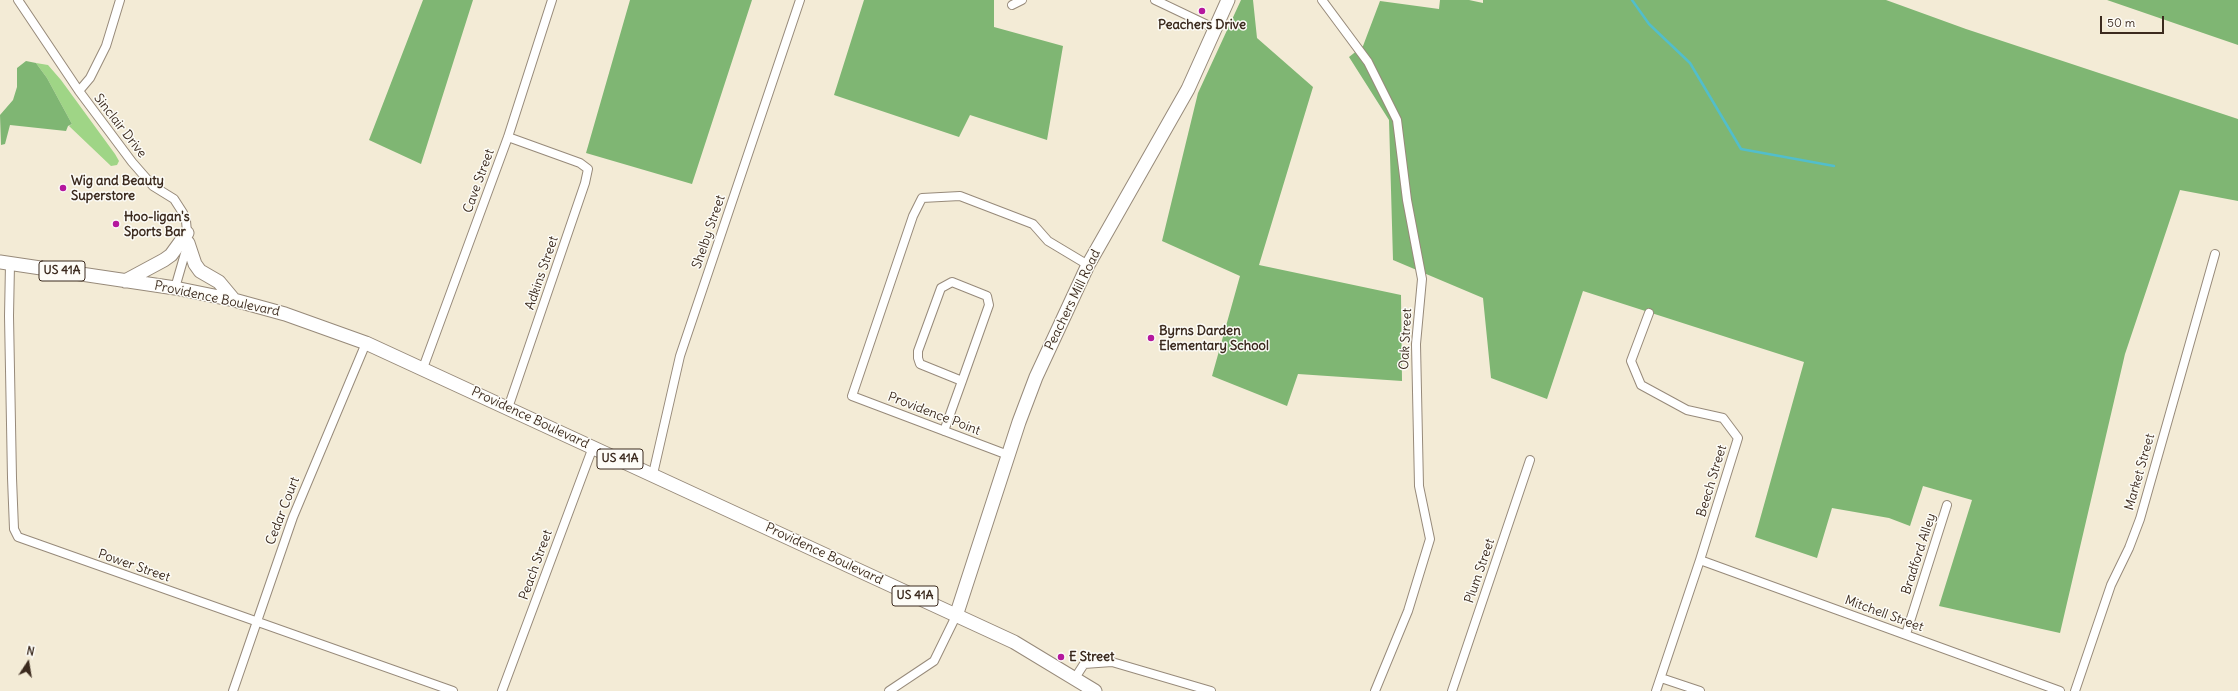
<!DOCTYPE html>
<html>
<head>
<meta charset="utf-8">
<style>
  body { margin:0 }
  #map { position:relative; width:2238px; height:691px; overflow:hidden; background:#f3ebd6; font-family:Delius,sans-serif }
  canvas { display:block }
  .north { position:absolute; left:8px; top:643px; width:40px; height:40px; -webkit-text-stroke:3px #fdfcf7; paint-order:stroke; rotate:12deg; font-size:11px; font-weight:700; line-height:16px; text-align:center; color:#3b2a1e }
  .north::after { content:''; display:block; margin:auto; width:14px; height:18px; background:#3b2a1e; clip-path:polygon(50% 0,100% 100%,50% 72%,0 100%) }
  .scale { position:absolute; left:2100px; top:16px; width:64px; height:18px; box-sizing:border-box; border:2px solid #3b2a1e; border-top:0; padding-left:5px; font-size:12px; line-height:14px; white-space:nowrap; color:#3b2a1e; -webkit-text-stroke:3px #fdfcf7; paint-order:stroke }
</style>
</head>
<body>
<div id="map">
<canvas width="2238" height="691"></canvas>
<div class="north">N</div>
<div class="scale">50 m</div>
</div>
<script>
const c = document.querySelector('canvas').getContext('2d');
c.lineJoin = 'round';
function paint(path, color) {
  c.fillStyle = color;
  c.fill(path, 'evenodd');
}
function shape(rows) {
  const path = new Path2D();
  for (const r of rows) {
    path.moveTo(r[0], r[1]);
    for (let i = 2; i < r.length; i += 2) path.lineTo(r[i], r[i + 1]);
  }
  return path;
}
function stroke(path, color, width, dash) {
  c.strokeStyle = color;
  c.lineWidth = width;
  c.lineCap = dash ? 'butt' : 'round';
  c.setLineDash(dash || []);
  c.stroke(path);
}
function drawText(font, color, halo, rows, align = 'center') {
  c.font = font + ' Delius,sans-serif';
  c.lineWidth = 3;
  c.setLineDash([]);
  c.textBaseline = 'middle';
  c.strokeStyle = halo;
  c.fillStyle = color;
  for (const [text, x, y, turn = 0] of rows) {
    c.save();
    c.translate(x, y);
    c.rotate((+turn || 0) * Math.PI / 180);
    c.textAlign = isNaN(turn) ? turn : align;
    if (halo) c.strokeText(text, 0, 0);
    c.fillText(text, 0, 0);
    c.restore();
  }
}
paint(shape([
  [36,63,48,65,61,80,115,154,119,161,117,165,111,166,69,126,72,124,47,78]
]), '#9fd586');
paint(shape([
  [423,0,473,0,421,164,369,140],
  [630,0,752,0,692,184,586,153],
  [864,0,994,0,994,27,1063,46,1047,140,970,115,959,137,834,95],
  [1241,0,1253,0,1257,38,1313,87,1259,265,1401,295,1402,381,1298,374,1287,406,1212,376,1240,276,1162,241,1198,93],
  [1440,0,1469,0,1483,3,1483,0,1886,0,1966,29,2238,119,2238,201,2180,190,2125,354,2060,633,1939,606,1972,500,1923,486,1910,526,1889,518,1832,508,1817,558,1755,537,1804,362,1583,291,1547,399,1491,378,1483,298,1393,260,1389,120,1349,57,1363,46,1380,1,1439,9],
  [2107,0,2238,0,2238,45],
  [26,61,36,63,47,78,72,124,68,126,66,131,10,125,5,144,1,145,0,115,13,100,17,87,17,68]
]), '#7fb673');
stroke(shape([
  [1632,0,1649,24,1690,63,1741,149,1834,166]
]), '#52becb', 2.5);
const minor = shape([
  [18,0,79,91,132,162,153,186,174,199,183,213,186,221,188,243,175,288],
  [1155,0,1216,29],
  [1322,0,1368,62,1397,120,1407,200,1422,279,1416,344,1419,486,1430,539,1408,611,1375,691],
  [1012,5,1022,0],
  [79,91,90,78,106,46,120,0],
  [508,137,580,163,588,169,585,183,508,408],
  [10,264,9,316,12,478,14,529,18,537,453,691],
  [1649,313,1631,361,1641,385,1687,410,1723,418,1738,438,1700,560,1656,691],
  [423,368,508,137,552,0],
  [944,431,962,381,989,305,987,296,952,282,941,288,918,351,918,358,920,364,962,381],
  [1008,455,852,396,913,216,922,198,960,196,1033,224,1048,241,1088,265],
  [653,474,680,356,800,0],
  [1700,560,2060,691],
  [1906,634,1947,505],
  [1075,678,1084,664,1112,662,1211,691],
  [1661,678,1700,691],
  [233,691,293,517,366,343],
  [502,691,593,447],
  [889,691,934,661,956,616],
  [1452,691,1530,460],
  [2075,691,2111,585,2129,548,2140,519,2215,254]
]);
const primary = shape([
  [956,616,1019,422,1036,377,1088,265,1188,89,1228,0]
]);
const trunk = shape([
  [188,243,195,264,200,271,219,282,234,300],
  [0,262,175,288,234,300,285,314,366,343,1014,642,1095,691],
  [125,281,164,260,171,255,187,233]
]);
stroke(minor, '#978a7a', 10);
stroke(primary, '#978a7a', 15);
stroke(trunk, '#978a7a', 15);
stroke(minor, '#fff', 8);
stroke(primary, '#fff', 13);
stroke(trunk, '#fff', 13);
for (const [x, y, r, color] of [
  [1202,11,4,"#b5179e"],
  [63,188,4,"#b5179e"],
  [116,224,4,"#b5179e"],
  [1151,338,4,"#b5179e"],
  [1061,657,4,"#b5179e"]
]) {
  const dot = new Path2D();
  dot.arc(x, y, r, 0, 2 * Math.PI);
  c.fillStyle = color;
  c.fill(dot);
  stroke(dot, '#fdfcf7', 1.5);
}
for (const [x, y, w] of [
  [62,271,46],
  [620,459,46],
  [915,596,46]
]) {
  const box = new Path2D();
  box.roundRect(x - w / 2, y - 10, w, 20, 3);
  c.fillStyle = '#fdfcf7';
  c.fill(box);
  stroke(box, '#3b2a1e', 1);
}
drawText('bold 12px', '#3b2a1e', null, [
  ["US 41A",62,271],
  ["US 41A",620,459],
  ["US 41A",915,596]
]);
drawText('bold 13px', '#3b2a1e', '#fdfcf7', [
  ["Peachers Drive",1202,25,"center"],
  ["Wig and Beauty",71,181],
  ["Superstore",71,196],
  ["Hoo-ligan's",124,217],
  ["Sports Bar",124,232],
  ["Byrns Darden",1159,331],
  ["Elementary School",1159,346],
  ["E Street",1069,657]
], 'left');
drawText('13px', '#3b2a1e', '#fdfcf7', [
  ["Sinclair Drive",120,126,52],
  ["Cave Street",479,181,-70],
  ["Shelby Street",709,232,-71],
  ["Adkins Street",542,273,-71],
  ["Providence Boulevard",217,299,12],
  ["Peachers Mill Road",1073,300,-64],
  ["Oak Street",1406,339,-87],
  ["Providence Point",934,414,21],
  ["Providence Boulevard",530,418,25],
  ["Market Street",2140,472,-74],
  ["Beech Street",1712,481,-73],
  ["Cedar Court",283,511,-69],
  ["Providence Boulevard",824,554,25],
  ["Bradford Alley",1919,554,-72],
  ["Peach Street",536,565,-70],
  ["Power Street",134,566,19],
  ["Plum Street",1480,571,-71],
  ["Mitchell Street",1884,614,20]
]);
</script>
</body>
</html>
